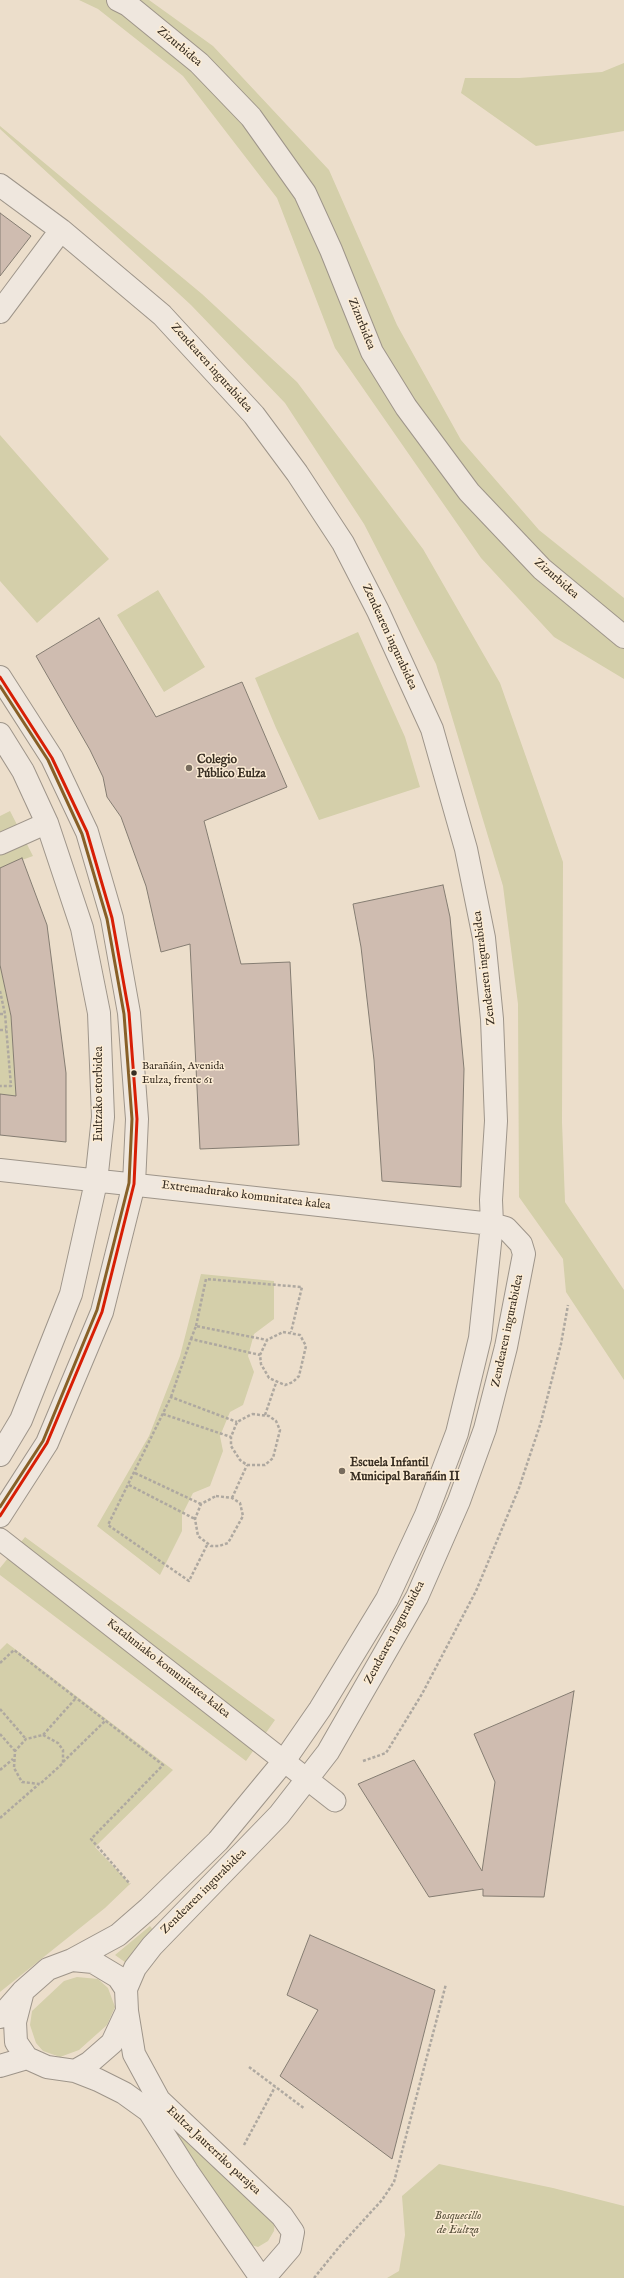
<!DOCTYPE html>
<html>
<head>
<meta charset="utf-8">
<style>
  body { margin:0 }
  canvas { display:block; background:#ecdecb }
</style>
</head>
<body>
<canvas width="624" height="2278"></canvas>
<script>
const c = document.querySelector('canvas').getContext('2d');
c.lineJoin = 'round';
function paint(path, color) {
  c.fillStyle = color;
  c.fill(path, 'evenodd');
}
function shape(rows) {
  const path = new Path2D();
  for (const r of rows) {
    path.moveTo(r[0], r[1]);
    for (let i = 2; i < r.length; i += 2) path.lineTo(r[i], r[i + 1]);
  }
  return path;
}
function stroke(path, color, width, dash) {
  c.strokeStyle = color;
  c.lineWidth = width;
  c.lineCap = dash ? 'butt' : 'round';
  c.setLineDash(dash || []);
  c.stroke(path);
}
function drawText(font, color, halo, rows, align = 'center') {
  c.font = font + ' "IM FELL English",serif';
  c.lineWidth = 3;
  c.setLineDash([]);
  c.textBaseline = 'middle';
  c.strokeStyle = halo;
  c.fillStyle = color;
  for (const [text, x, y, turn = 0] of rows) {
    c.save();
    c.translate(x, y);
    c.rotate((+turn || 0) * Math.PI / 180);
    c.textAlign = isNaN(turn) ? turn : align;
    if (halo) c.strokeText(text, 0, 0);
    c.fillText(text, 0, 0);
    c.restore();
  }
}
paint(shape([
  [79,0,149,0,213,46,329,170,397,325,461,440,539,530,624,598,624,679,554,637,481,558,335,348,277,198,183,76,98,9],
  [624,63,624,131,536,146,461,93,465,78,519,78,602,72],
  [0,126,202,294,297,382,423,549,500,683,563,862,562,1122,565,1202,624,1290,624,1380,566,1292,563,1259,519,1197,518,1004,503,886,436,664,364,524,285,403,191,305,0,129],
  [0,435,109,559,37,623,0,581],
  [158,590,205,667,164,692,117,615],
  [358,632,405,737,420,787,319,820,276,728,255,678],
  [10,811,33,856,0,868,0,816],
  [0,965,11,1016,16,1096,0,1094],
  [201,1274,274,1281,274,1319,254,1334,248,1356,254,1372,243,1405,230,1412,220,1436,223,1451,210,1486,193,1493,182,1515,182,1531,160,1575,97,1526,149,1436,180,1356],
  [25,1537,275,1720,246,1761,0,1575,0,1568],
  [7,1643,173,1770,95,1847,130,1884,105,1908,0,1992,0,1650],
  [150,1926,156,1934,129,1965,115,1955],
  [77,1977,98,1979,108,1988,115,2007,107,2025,79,2050,60,2057,43,2051,36,2043,30,2025,32,2011,64,1981],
  [165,2122,275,2220,274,2231,268,2241,258,2247,245,2243],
  [439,2164,553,2188,624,2206,624,2278,387,2278,399,2271,405,2235,402,2196]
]), '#d4cfaa');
const building = shape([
  [0,213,31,236,0,276,0,213],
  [99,618,156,717,242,682,287,787,204,821,241,964,290,962,299,1145,200,1149,190,944,161,952,146,886,121,817,107,797,103,777,90,750,36,656,99,618],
  [22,858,47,925,66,1073,66,1142,0,1135,0,1094,16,1096,11,1016,0,965,0,868,22,858],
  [443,885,450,917,464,1069,461,1187,382,1181,374,1060,361,947,353,904,443,885],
  [574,1691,544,1897,483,1896,483,1889,429,1897,358,1784,414,1760,482,1871,495,1782,474,1734,574,1691],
  [310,1935,435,1990,392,2159,280,2076,318,2010,287,1995,310,1935]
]);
paint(building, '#cfbcb0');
stroke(building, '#857d72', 1);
const pedestrian = shape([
  [0,844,47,823],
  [0,1539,335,1801]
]);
const minor = shape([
  [118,0,128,5,199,63,251,117,305,193,331,250,372,352,406,407,469,492,542,569,624,637],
  [0,185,61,230,162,315,254,415,297,473,343,543,378,611,432,729,466,849,484,938,492,1019,496,1121,491,1200,492,1224,480,1338,457,1433,426,1515,387,1599,320,1709,284,1761,218,1841,149,1908,118,1935,72,1960],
  [0,312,61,230],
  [0,677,52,758,87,832,112,918,129,1013,137,1119,134,1184,102,1312,47,1443,0,1516],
  [0,734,23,771,47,823,82,928,99,1013,103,1117,96,1182,71,1294,21,1420,0,1455],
  [0,1170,492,1224,506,1228,521,1244,524,1254,506,1347,485,1429,459,1501,417,1597,328,1752,279,1815,152,1946,135,1968,126,1989],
  [23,1991,15,2022,16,2042,27,2058,47,2067,75,2071,98,2080,124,2093,149,2111,187,2171,261,2278],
  [127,2011,134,2054,159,2100,282,2216,293,2232,290,2248,264,2278],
  [0,2017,23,1991,48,1969,72,1960,93,1962,118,1977,126,1989,127,2011,112,2043,89,2063,75,2071],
  [0,2066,27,2058]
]);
stroke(pedestrian, '#9e958a', 23);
stroke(minor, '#9e958a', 24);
stroke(shape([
  [0,991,5,1014,11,1086,0,1086],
  [0,1014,5,1014],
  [0,1030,6,1030],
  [196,1326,206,1279,302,1287,291,1332],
  [283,1332,300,1335,306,1346,299,1376,293,1382,285,1385,269,1378,261,1364,260,1355,267,1340,283,1332],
  [191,1339,196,1326,267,1340],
  [171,1397,191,1339,260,1355],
  [163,1414,231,1437],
  [252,1414,269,1416,276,1421,280,1430,273,1458,265,1465,247,1465,240,1460,231,1446,231,1437,237,1422,252,1414],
  [265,1415,276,1383],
  [135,1473,201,1504],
  [129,1485,195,1519],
  [216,1496,232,1498,240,1503,243,1516,228,1543,219,1546,211,1546,198,1536,195,1519,201,1504,216,1496],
  [232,1498,247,1465],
  [207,1545,189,1581,108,1525,171,1397,237,1422],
  [0,1663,14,1650,163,1765,91,1839,130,1884],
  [0,1709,26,1739],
  [0,1734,15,1751],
  [43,1735,58,1743,63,1750,63,1763,40,1784,22,1782,14,1768,15,1751,26,1739,43,1735,76,1698],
  [363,1761,386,1753,422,1694,476,1591,519,1488,541,1422,561,1344,568,1305],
  [63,1762,105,1721],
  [0,1770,13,1759],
  [0,1818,39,1784],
  [249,2067,305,2109],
  [244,2145,275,2087],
  [314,2278,340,2246,382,2200,394,2182,446,1984]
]), '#aea8a0', 2.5, [3, 2]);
stroke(pedestrian, '#efe7de', 21);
stroke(minor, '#efe7de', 22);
stroke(shape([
  [0,677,52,758,87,832,112,918,129,1013,137,1119,134,1184,102,1312,47,1443,0,1516]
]), '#d81e05', 3);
stroke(shape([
  [0,686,48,760,82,834,107,919,124,1014,132,1119,129,1183,97,1310,43,1441,0,1507]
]), '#876028', 3);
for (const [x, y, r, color] of [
  [189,768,4,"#776c5e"],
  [134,1073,3.5,"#382e23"],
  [342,1471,4,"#776c5e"]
]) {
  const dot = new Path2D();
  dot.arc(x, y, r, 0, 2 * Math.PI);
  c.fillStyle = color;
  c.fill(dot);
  stroke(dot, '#fcecd4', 1.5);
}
drawText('11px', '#382e23', '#fcecd4', [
  ["Barañáin, Avenida",142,1067],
  ["Eulza, frente 61",142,1081]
], 'left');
drawText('12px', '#382e23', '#fcecd4', [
  ["Zizurbidea",179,47,40],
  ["Zizurbidea",361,324,68],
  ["Zendearen ingurabidea",211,368,48],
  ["Zizurbidea",556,579,41],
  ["Zendearen ingurabidea",389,637,65],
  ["Zendearen ingurabidea",485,968,-97],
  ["Eultzako etorbidea",100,1094,-90],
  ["Extremadurako komunitatea kalea",246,1196,7],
  ["Zendearen ingurabidea",508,1331,-78],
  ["Zendearen ingurabidea",395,1633,-62],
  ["Kataluniako komunitatea kalea",168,1669,38],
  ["Zendearen ingurabidea",204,1892,-45],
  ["Eultza Jaurerriko parajea",213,2151,43]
]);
drawText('bold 12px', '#382e23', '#fcecd4', [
  ["Colegio",197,761],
  ["Público Eulza",197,775],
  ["Escuela Infantil",350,1464],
  ["Municipal Barañáin II",350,1478]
], 'left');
drawText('italic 12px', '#5a533e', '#fcecd4', [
  ["Bosquecillo",458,2217],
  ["de Eultza",458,2231]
]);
</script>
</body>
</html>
